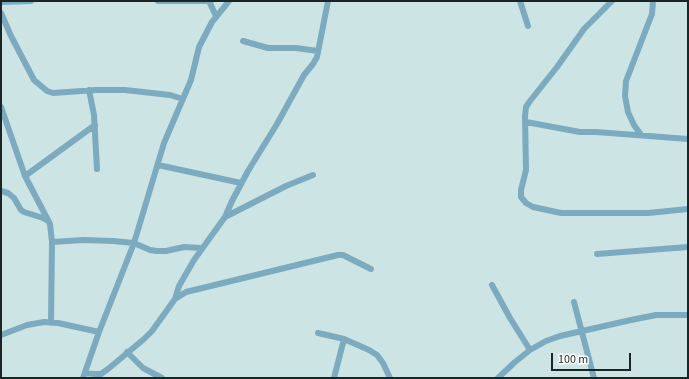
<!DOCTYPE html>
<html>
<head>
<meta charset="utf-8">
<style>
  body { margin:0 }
  #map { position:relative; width:689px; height:379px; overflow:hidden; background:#cde4e5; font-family:"Source Sans 3",sans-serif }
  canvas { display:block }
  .frame { position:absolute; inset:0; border:2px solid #1c2525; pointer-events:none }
  .scale { position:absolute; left:551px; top:353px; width:80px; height:18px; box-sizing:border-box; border:2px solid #1c2525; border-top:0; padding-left:5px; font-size:12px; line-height:14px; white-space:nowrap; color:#1c2525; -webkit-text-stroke:3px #fff; paint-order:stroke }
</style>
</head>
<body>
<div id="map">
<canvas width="689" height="379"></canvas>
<div class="frame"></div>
<div class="scale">100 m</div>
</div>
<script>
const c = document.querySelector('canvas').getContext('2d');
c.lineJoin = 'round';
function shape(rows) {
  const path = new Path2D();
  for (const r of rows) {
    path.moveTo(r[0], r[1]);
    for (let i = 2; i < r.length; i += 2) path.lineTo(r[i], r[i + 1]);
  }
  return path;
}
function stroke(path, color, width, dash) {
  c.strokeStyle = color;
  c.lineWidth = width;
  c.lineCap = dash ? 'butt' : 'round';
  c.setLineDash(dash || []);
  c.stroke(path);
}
stroke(shape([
  [158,1,211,1],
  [209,1,216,16],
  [520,1,528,26],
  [612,1,584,29,557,67,530,101,526,107,525,116,526,170,521,190,521,197,526,203,533,207,561,213,648,213,688,209],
  [1,2,31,1],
  [1,13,11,36,34,80,47,91,53,93,96,90,125,90,170,95,183,99],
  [243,41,268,48,296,48,318,51],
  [89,90,94,115,97,169],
  [1,107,25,176,50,224,52,242,51,323],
  [526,122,580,132,596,132,688,139],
  [641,135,634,125,628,112,625,96,626,81,652,14,653,1],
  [158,165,241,183],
  [25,176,95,125],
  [1,191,8,193,14,198,21,210,24,212,43,218,48,221],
  [225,217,286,186,313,175],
  [52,242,83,240,113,241,134,243,150,250,157,251,166,251,184,247,201,248],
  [597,254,688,247],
  [492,285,510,318,530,350],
  [175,299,179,286,194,260,225,217,232,201,248,171,277,124,304,75,313,64,317,57,328,1],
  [574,302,594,378],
  [318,333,344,339,369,350,377,355,383,363,390,378],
  [1,335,27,325,44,322,58,323,99,332],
  [127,352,143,368,162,378],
  [85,373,95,374,101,374,108,369,144,339,152,331,175,299,186,292,338,255,343,255,371,269],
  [83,378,99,332,134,243,164,143,191,80,199,47,212,22,229,1],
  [334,378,344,339],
  [498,378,515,362,530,350,546,341,560,336,631,320,656,315,688,315]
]), '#7caabf', 6);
</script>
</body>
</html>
